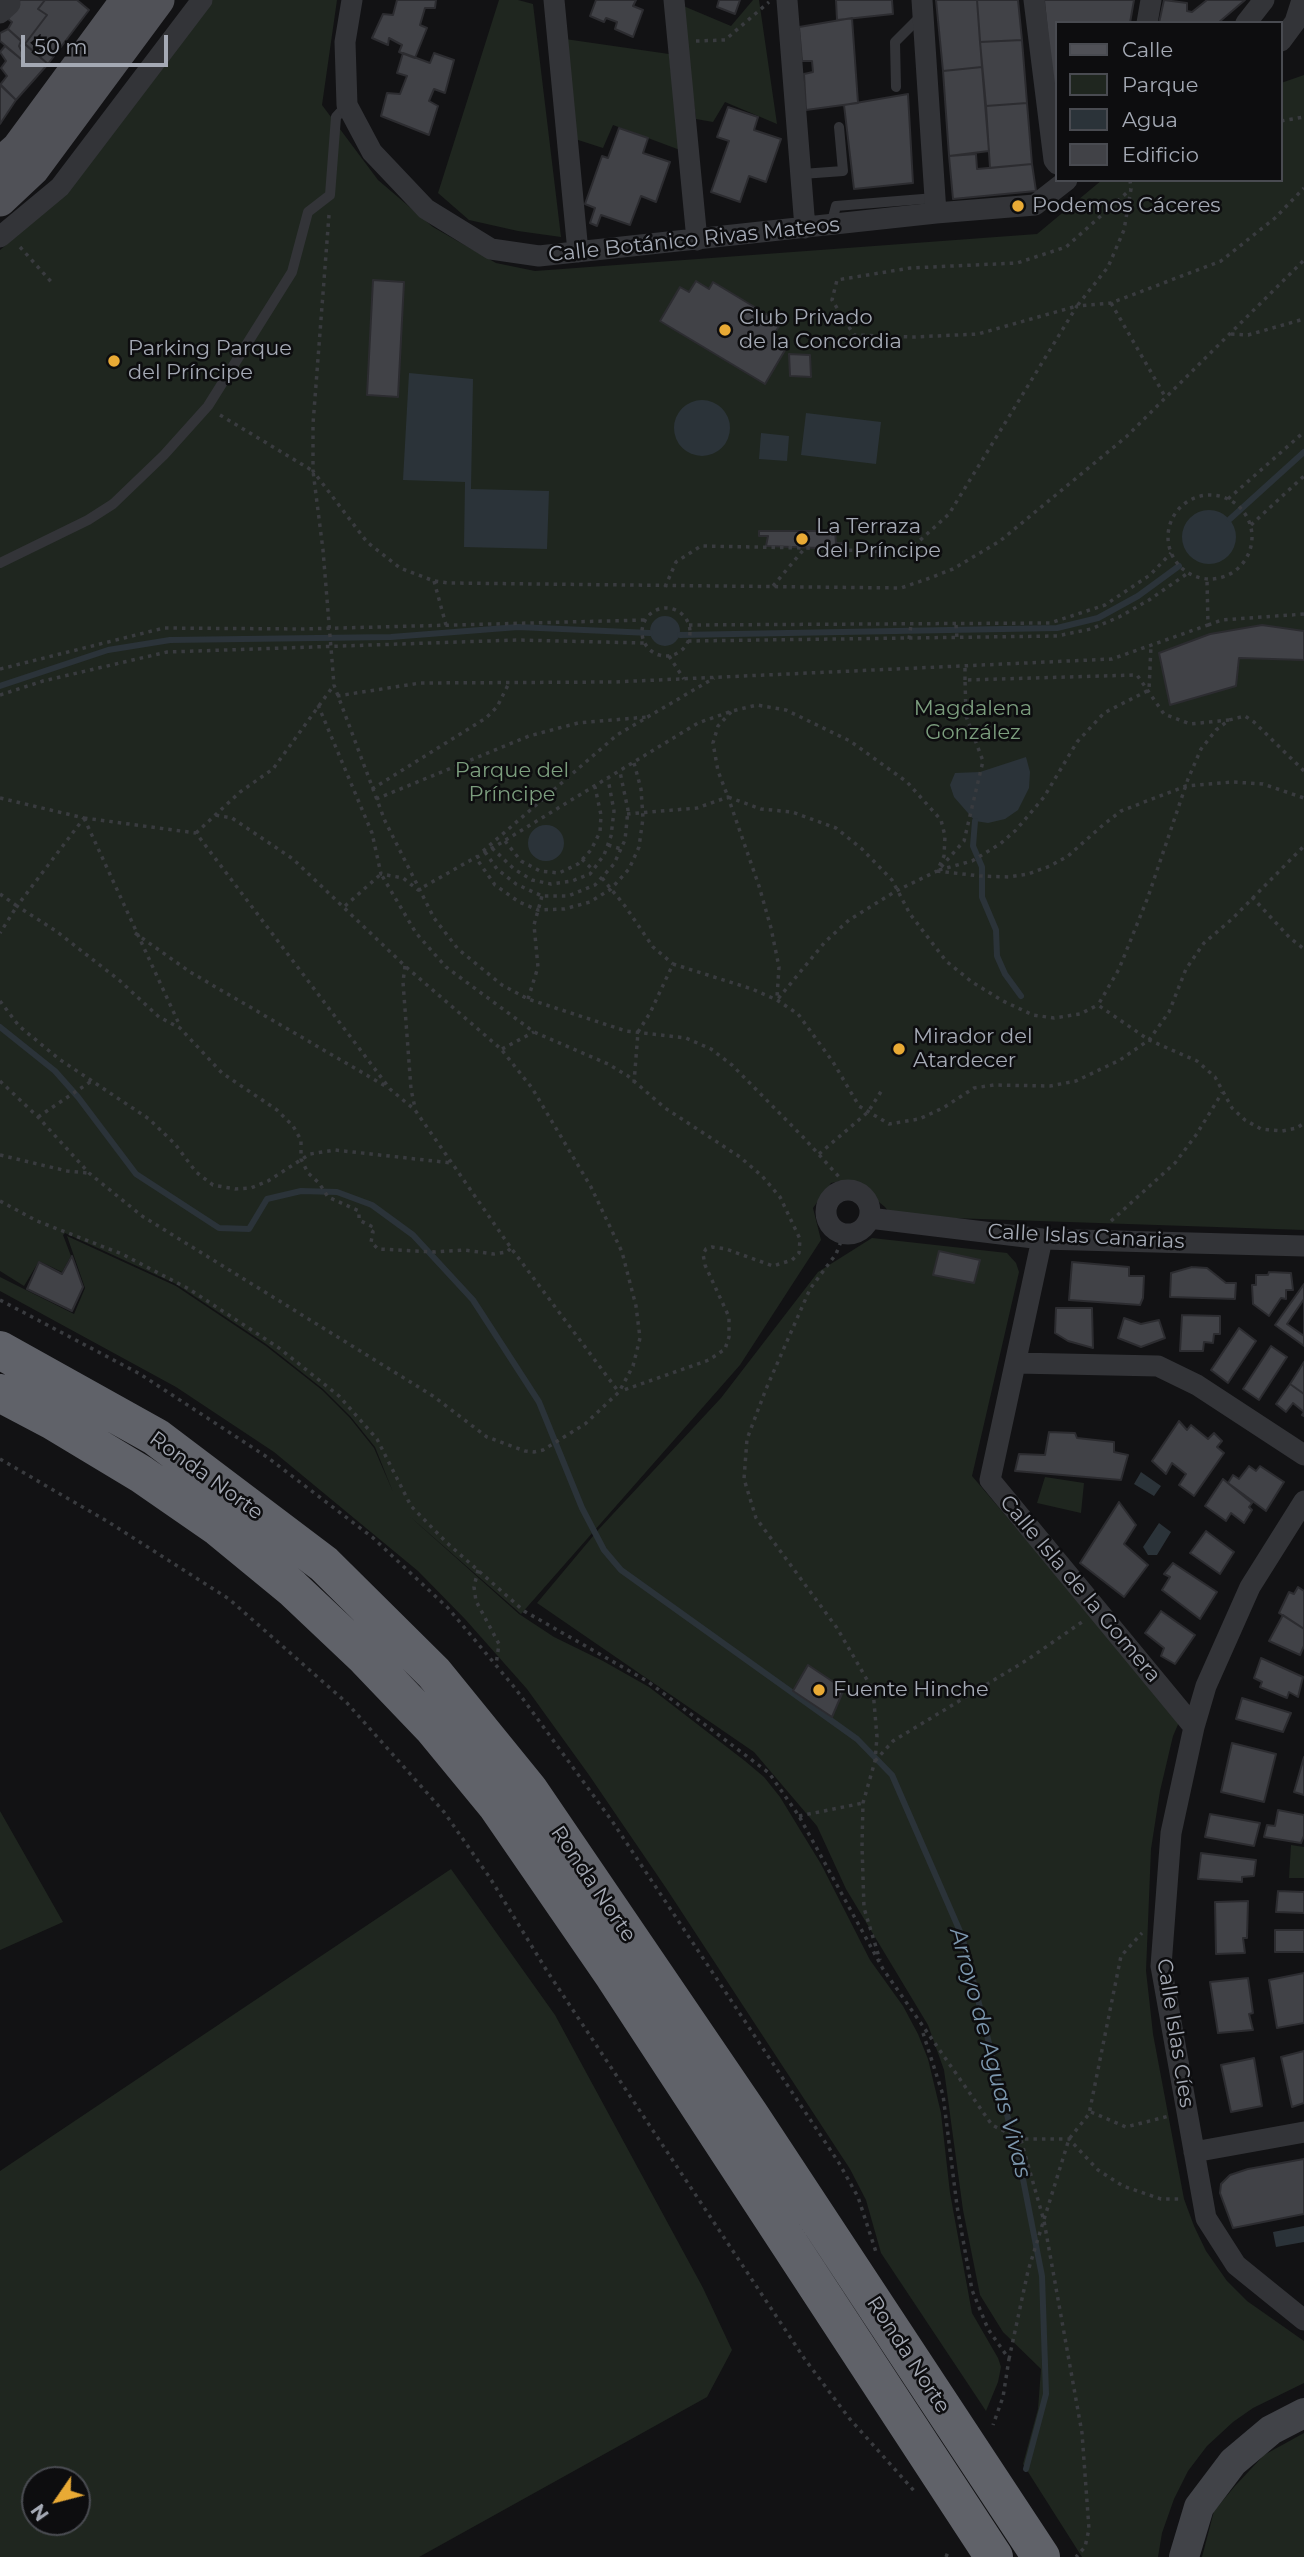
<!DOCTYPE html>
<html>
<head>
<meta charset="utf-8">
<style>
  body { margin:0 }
  #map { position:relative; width:1304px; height:2557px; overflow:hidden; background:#121214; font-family:Montserrat,sans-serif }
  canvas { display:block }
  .legend { position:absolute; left:1055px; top:21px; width:228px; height:161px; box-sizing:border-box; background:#0d0d0f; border:2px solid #494b51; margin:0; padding:9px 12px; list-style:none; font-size:21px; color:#a4a9b4 }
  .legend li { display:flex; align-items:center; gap:14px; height:35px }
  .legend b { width:35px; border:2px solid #494b51 }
  .north { position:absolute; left:21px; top:2466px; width:70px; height:70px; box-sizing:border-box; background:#0d0d0f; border:2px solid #494b51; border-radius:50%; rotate:235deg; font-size:19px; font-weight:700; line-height:28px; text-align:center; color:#a4a9b4 }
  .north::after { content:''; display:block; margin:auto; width:24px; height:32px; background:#e9aa35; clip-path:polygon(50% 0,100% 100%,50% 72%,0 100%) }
  .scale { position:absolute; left:21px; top:35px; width:147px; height:32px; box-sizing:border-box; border:4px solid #a4a9b4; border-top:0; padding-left:9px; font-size:21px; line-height:24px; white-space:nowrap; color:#a4a9b4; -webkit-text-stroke:5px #0d0d0f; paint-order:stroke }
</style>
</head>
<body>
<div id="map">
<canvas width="1304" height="2557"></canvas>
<ul class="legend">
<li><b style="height:9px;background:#505157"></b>Calle</li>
<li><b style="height:19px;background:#1f261f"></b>Parque</li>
<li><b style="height:19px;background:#2b3339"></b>Agua</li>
<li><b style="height:19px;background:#414247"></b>Edificio</li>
</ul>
<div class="north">N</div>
<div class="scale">50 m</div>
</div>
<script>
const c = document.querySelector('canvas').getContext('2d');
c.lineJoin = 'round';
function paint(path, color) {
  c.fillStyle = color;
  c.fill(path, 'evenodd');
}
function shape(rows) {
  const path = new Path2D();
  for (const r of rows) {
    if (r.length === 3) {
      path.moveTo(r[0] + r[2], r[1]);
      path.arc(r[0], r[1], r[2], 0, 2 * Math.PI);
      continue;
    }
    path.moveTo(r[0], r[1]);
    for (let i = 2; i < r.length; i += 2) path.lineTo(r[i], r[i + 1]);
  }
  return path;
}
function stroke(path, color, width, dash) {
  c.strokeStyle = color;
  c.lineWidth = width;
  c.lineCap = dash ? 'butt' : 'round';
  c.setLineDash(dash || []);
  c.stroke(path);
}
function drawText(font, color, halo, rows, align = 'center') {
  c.font = font + ' Montserrat,sans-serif';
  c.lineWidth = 5;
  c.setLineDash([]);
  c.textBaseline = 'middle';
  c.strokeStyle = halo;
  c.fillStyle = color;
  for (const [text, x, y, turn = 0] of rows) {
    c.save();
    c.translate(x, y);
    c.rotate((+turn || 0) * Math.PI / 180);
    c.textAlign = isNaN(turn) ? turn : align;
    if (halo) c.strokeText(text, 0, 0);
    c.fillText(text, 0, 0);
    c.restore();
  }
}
paint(shape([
  [212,0,337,0,322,105,378,180,433,227,496,263,535,271,1037,234,1102,180,1281,180,1281,83,1304,75,1304,1230,892,1216,885,1207,858,1185,846,1180,831,1183,813,1208,821,1240,740,1365,521,1614,407,1514,519,1614,554,1637,603,1661,649,1687,745,1761,764,1777,780,1797,821,1864,870,1960,903,2006,918,2034,928,2059,941,2113,950,2193,972,2313,998,2358,1001,2367,998,2382,986,2411,881,2253,866,2200,850,2169,666,1888,589,1775,527,1689,465,1619,418,1571,274,1452,176,1387,0,1291,0,1277,74,1314,85,1288,67,1236,176,1286,266,1346,322,1390,350,1418,374,1448,393,1492,375,1447,350,1416,323,1389,266,1344,176,1284,65,1233,63,1235,71,1256,62,1272,39,1261,24,1286,0,1271,0,250,61,198],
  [499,0,518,0,533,4,561,237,518,231,469,220,438,193],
  [753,0,759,0,777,124,725,102,713,122,696,119,681,5,731,26],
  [565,39,669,54,680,150,613,125,603,148,575,139],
  [872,1238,1007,1253,1016,1263,1019,1272,972,1476,1180,1720,1173,1736,1160,1791,1151,1849,1146,1971,1153,2034,1184,2199,1194,2226,1206,2251,1227,2281,1247,2301,1304,2341,1304,2383,1253,2408,1233,2422,1207,2446,1188,2471,1174,2499,1162,2533,1158,2557,1082,2557,1023,2464,1038,2409,1041,2369,1003,2332,980,2295,963,2210,944,2070,928,2025,846,1889,817,1826,754,1752,537,1603,599,1529,721,1398,818,1272],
  [1045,1477,1084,1483,1081,1513,1037,1503],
  [0,1811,63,1922,0,1950],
  [1291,1845,1304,1847,1304,1878,1289,1878],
  [451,1869,555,2015,703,2288,732,2350,707,2397,419,2557,0,2557,0,2171],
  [35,2480,77,2480,77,2522,35,2522],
  [1304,2433,1304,2557,1202,2557,1214,2511,1235,2486,1264,2455]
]), '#1f261f');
paint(shape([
  [409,373,473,379,471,489,549,491,547,549,464,547,465,482,403,480],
  [702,428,28],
  [806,413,881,422,876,464,801,455],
  [761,433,789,436,787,461,759,459],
  [1209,537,27],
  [665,631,15],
  [1026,757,1030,772,1029,788,1018,810,1005,819,988,823,975,821,954,797,950,785,955,773,980,772],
  [546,843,18],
  [1141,1472,1161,1486,1154,1496,1134,1484],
  [1159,1523,1171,1532,1157,1555,1148,1555,1143,1547],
  [1304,2226,1304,2242,1276,2247,1273,2232]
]), '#2b3339');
stroke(shape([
  [1230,519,1304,452],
  [680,635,1057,628,1098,618,1138,596,1179,566],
  [0,686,108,650,170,640,391,637,518,627,650,633],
  [975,821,973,846,982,867,982,897,996,930,997,956,1005,974,1021,996],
  [0,1027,55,1071,78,1097,136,1174,219,1228,249,1229,267,1199,301,1191,337,1192,372,1205,413,1235,473,1300,539,1402,582,1508,604,1550,621,1570,857,1739,892,1775,962,1936,1022,2174,1042,2276,1046,2394,1026,2469]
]), '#2b3339', 6);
const building = shape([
  [20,0,45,0,38,9,47,15,25,44,8,29,12,22,8,19,20,0],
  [45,0,77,0,89,10,48,64,25,44,47,15,38,9,45,0],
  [397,0,436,0,435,8,425,8,420,25,427,28,415,58,399,52,402,45,389,38,388,45,372,38,383,14,393,15,397,0],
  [596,0,636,0,633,6,643,10,633,37,615,29,617,22,606,18,604,22,590,16,596,0],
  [719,0,740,0,735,14,717,7,719,0],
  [836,0,892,0,893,14,837,20,836,0],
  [936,0,977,0,982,67,943,71,936,0],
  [977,0,1018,0,1022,40,980,42,977,0],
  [1044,0,1134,0,1130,23,1057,23,1057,135,1044,0],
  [1164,0,1187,3,1187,11,1192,12,1207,0,1245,0,1218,23,1159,23,1164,0],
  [852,18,858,103,806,110,804,74,813,72,812,61,802,61,799,27,852,18],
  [8,29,21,41,19,46,24,56,21,59,0,41,0,33,8,29],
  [1022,40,1027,103,986,106,980,42,1022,40],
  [21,41,48,64,16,100,0,85,7,76,1,68,6,61,0,52,5,46,21,59,24,56,19,46,21,41],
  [403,53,430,63,434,53,454,60,445,93,434,89,429,101,438,106,429,135,381,116,387,93,400,94,407,76,397,73,403,53],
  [982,67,989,151,949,156,943,71,982,67],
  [0,84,16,100,0,124,0,84],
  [908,94,913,183,854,189,844,105,908,94],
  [1027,103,1032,164,990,168,986,106,1027,103],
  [728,107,758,117,754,130,781,139,766,182,749,176,740,202,711,192,729,141,717,137,728,107],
  [619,128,648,138,643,153,670,162,656,202,641,196,630,225,601,215,597,226,590,223,595,208,585,204,602,156,608,158,619,128],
  [976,154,977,169,1032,164,1036,191,953,199,949,156,976,154],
  [373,280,404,282,398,397,367,395,373,280],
  [696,281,709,289,713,282,781,323,773,336,788,345,765,384,660,321,680,287,689,292,696,281],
  [789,354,810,355,811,377,790,376,789,354],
  [759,531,835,531,836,543,843,543,844,549,766,546,768,536,759,536,759,531],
  [1262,625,1304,631,1304,660,1239,658,1236,686,1170,705,1159,653,1210,634,1262,625],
  [939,1251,980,1260,974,1283,933,1275,939,1251],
  [72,1256,83,1287,72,1311,27,1289,39,1262,62,1274,72,1256],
  [1072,1262,1129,1267,1129,1276,1144,1276,1143,1298,1140,1305,1069,1300,1072,1262],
  [1192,1267,1207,1268,1226,1283,1236,1283,1235,1299,1170,1297,1171,1273,1192,1267],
  [1269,1272,1291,1273,1293,1290,1286,1290,1286,1299,1281,1298,1269,1316,1253,1304,1252,1285,1256,1285,1256,1275,1268,1275,1269,1272],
  [1304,1284,1304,1346,1275,1325,1304,1284],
  [1304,1299,1304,1336,1287,1324,1304,1299],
  [1056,1308,1092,1308,1093,1348,1068,1341,1055,1333,1056,1308],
  [1182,1315,1220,1316,1220,1334,1214,1334,1213,1343,1204,1342,1203,1351,1180,1351,1182,1315],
  [1124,1318,1141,1324,1159,1320,1165,1338,1141,1347,1118,1338,1124,1318],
  [1239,1328,1256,1341,1228,1383,1211,1370,1239,1328],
  [1271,1346,1287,1357,1259,1400,1243,1389,1271,1346],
  [1304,1362,1304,1394,1290,1384,1304,1362],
  [1290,1384,1304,1394,1304,1416,1302,1415,1304,1412,1293,1403,1286,1412,1276,1404,1290,1384],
  [1179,1421,1187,1430,1191,1425,1208,1439,1214,1433,1222,1441,1217,1447,1224,1453,1194,1496,1179,1485,1186,1474,1172,1463,1166,1474,1152,1461,1179,1421],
  [1049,1432,1075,1433,1077,1438,1114,1442,1114,1452,1128,1455,1121,1480,1015,1471,1019,1454,1045,1455,1049,1432],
  [1249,1466,1256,1471,1260,1466,1284,1482,1266,1511,1228,1483,1233,1475,1239,1479,1249,1466],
  [1223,1479,1252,1503,1249,1507,1252,1510,1244,1523,1231,1513,1226,1521,1205,1506,1223,1479],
  [1119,1502,1136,1525,1124,1544,1148,1565,1124,1597,1080,1563,1119,1502],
  [1206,1531,1234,1552,1220,1574,1190,1553,1206,1531],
  [1173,1563,1217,1592,1200,1619,1162,1590,1170,1577,1164,1574,1173,1563],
  [1298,1587,1304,1591,1304,1629,1279,1613,1289,1592,1294,1594,1298,1587],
  [1161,1611,1195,1635,1175,1664,1161,1656,1164,1648,1145,1633,1161,1611],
  [1283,1615,1304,1629,1304,1646,1300,1655,1269,1641,1283,1615],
  [1261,1658,1303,1677,1298,1697,1289,1692,1287,1698,1260,1687,1262,1682,1254,1678,1261,1658],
  [808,1665,844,1689,832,1717,793,1691,808,1665],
  [1242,1698,1291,1713,1283,1732,1236,1719,1242,1698],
  [1232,1743,1276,1754,1264,1802,1221,1792,1232,1743],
  [1304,1757,1304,1795,1294,1792,1304,1757],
  [1278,1810,1304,1815,1304,1836,1301,1843,1264,1837,1267,1825,1275,1826,1278,1810],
  [1210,1814,1260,1823,1254,1846,1205,1837,1210,1814],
  [1201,1853,1256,1860,1254,1876,1242,1877,1242,1882,1198,1879,1201,1853],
  [1278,1891,1304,1892,1304,1913,1276,1912,1278,1891],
  [1248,1901,1247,1938,1243,1938,1245,1953,1216,1954,1215,1902,1248,1901],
  [1275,1930,1304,1930,1304,1952,1275,1952,1275,1930],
  [1304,1973,1304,2023,1277,2028,1269,1980,1304,1973],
  [1248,1978,1253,2013,1249,2014,1253,2030,1218,2033,1210,1982,1248,1978],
  [1304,2051,1304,2103,1292,2107,1281,2057,1304,2051],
  [1254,2058,1262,2106,1231,2112,1221,2065,1254,2058],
  [1304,2159,1304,2214,1233,2228,1220,2193,1221,2184,1230,2175,1248,2169,1304,2159]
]);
paint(building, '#414247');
stroke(building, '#2c2c30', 2);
stroke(shape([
  [696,41,725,40,769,2],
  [1281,121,1304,117],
  [1130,180,1131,189,1124,230,1108,267,1077,306,978,334,914,337,854,335,832,300,837,280,910,268,1017,263,1066,247,1131,189],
  [329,215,313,424,313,471,367,542,400,568,434,581,449,583,901,588,927,579,953,569,1000,541,1126,437,1304,260],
  [20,247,54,285],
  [1111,303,1166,398],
  [1231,334,1248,335,1304,319],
  [220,415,313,471,323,550,334,685,385,821,434,918,458,949,502,985,528,999,626,1031,686,1038,711,1049,732,1065,803,1137,840,1178,844,1190],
  [1210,537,42],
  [1228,499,1304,432],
  [1251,525,1304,476],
  [434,581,446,625],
  [773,586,805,548,906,553,949,514,1077,306,1111,303,1221,261,1275,218,1304,188],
  [665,587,676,562,701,546,805,548],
  [666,632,24],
  [689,625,1050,623,1105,605,1150,575,1171,553],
  [956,625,957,638],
  [1208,625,1222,620,1304,614],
  [909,639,911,625],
  [688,641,1057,636,1091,629,1119,617,1149,600,1188,573],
  [669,656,684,679],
  [0,669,164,628,302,629,644,620],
  [965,680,965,666],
  [0,695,43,681,167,652,517,640,644,643],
  [337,696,420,683,614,682,1112,659,1208,625,1207,580],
  [318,705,372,833,381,874,403,878,418,890,478,856],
  [731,712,718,726,713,743,718,771,728,797,761,809,792,812,836,828,862,849,892,880,910,914,946,961,972,982,1003,1001,1033,1015,1054,1018,1080,1014,1098,1005],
  [634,763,641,789,643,818,639,847,629,869,611,889,590,902,564,909,538,910,519,902,495,885,476,858,698,723,732,711,757,705,786,710,850,741,907,782,941,820,945,836,944,856,937,871,896,891,849,920,825,942,777,1000],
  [1304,771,1254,722,1245,716,1229,720,1216,730,1201,749,1188,779,1148,897,1119,969,1098,1005,1149,1040,1169,1012,1186,969,1204,943,1232,919,1304,846],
  [372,789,486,718,497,707,509,683],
  [0,798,84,818,17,906,56,931,119,980,159,1017,180,1028,222,1073,277,1110,293,1126,301,1140,301,1159,308,1173,319,1183,328,1197,359,1211,359,1220,371,1226,369,1229,373,1232,371,1242,378,1249,435,1252,464,1250,494,1254,507,1252,511,1248],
  [376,799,529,736,578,723,647,717],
  [627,814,697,808,728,797,759,886,771,928,779,967,777,997],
  [84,818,196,833,390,1089,415,1110,511,1248,618,1391],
  [84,818,180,1026],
  [196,833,240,792,273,769,334,685],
  [505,841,521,861,540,871,559,873,578,864,591,850,600,832,601,815,595,787],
  [608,845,621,849],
  [492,848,514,869,532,880,551,884,572,881,590,874,604,855,611,836,614,811,608,779],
  [483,851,617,735,714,678],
  [485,852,497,869,516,884,542,896,568,896,595,885,614,864,625,840,628,810,620,772],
  [582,859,593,870],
  [941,867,964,841,983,761,966,716,965,680,1137,675,1164,714,1190,724,1229,720],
  [939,870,972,861,1000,844,1016,830,1044,797,1077,742,1104,713,1149,690,1151,645],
  [937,871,980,876,1009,877,1028,874,1050,866,1068,856,1103,825,1121,811,1186,786,1233,782,1263,784,1304,798],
  [602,878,625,906,653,947,673,964],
  [0,894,17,906,0,933],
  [1252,897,1290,938,1304,949],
  [345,906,381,874,416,933,446,967,534,1032,608,1064,628,1076,665,1108,740,1157,762,1176,780,1197,800,1239,799,1253,792,1260,773,1266,726,1249,712,1247,706,1249,703,1254,705,1265,729,1317,729,1337,725,1349,709,1360,621,1391],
  [135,933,190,972,387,1087],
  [405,966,403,982,411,1089,415,1108],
  [528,999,538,967,534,925,542,896],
  [0,1001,19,1026,59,1059,149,1119,175,1144,196,1172,213,1185,235,1189,251,1188,268,1181,310,1154,335,1150,452,1163],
  [502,1049,534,1032],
  [0,1081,38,1117,89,1173,142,1216,433,1396,487,1437,525,1451,534,1452,543,1450,585,1424,619,1392,633,1366,640,1338,636,1306,622,1252,591,1187,532,1088,501,1049,405,966,293,859,232,818,215,815],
  [634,1083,638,1032,650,1013,673,964,752,989,777,1000,798,1014,833,1062,859,1106,889,1124,919,1119,943,1108,974,1088,994,1085,1050,1086,1076,1081,1120,1060,1149,1040,1197,1061,1215,1077,1232,1108,1245,1120,1261,1129,1282,1131,1297,1128,1304,1123],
  [38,1117,93,1080],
  [819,1154,868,1112,882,1090],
  [0,1155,67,1171,87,1173],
  [0,1201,37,1221,122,1254,189,1289,279,1348,339,1396,377,1439,411,1506,446,1542,524,1611,647,1681,769,1773,799,1816,883,1969,992,2125,1020,2139,1069,2139,1098,2170,1123,2186,1161,2199,1182,2199],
  [1111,1221,1175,1163,1196,1135,1222,1093],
  [844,1234,836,1254,810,1289,766,1389,747,1439,744,1479,756,1518,837,1628,873,1690,877,1737,875,1761,863,1803,862,1846,864,1908,880,1960],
  [0,1300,140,1374,267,1457,372,1537,448,1608,515,1688,612,1821,839,2163,858,2197,876,2252],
  [0,1459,110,1523,229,1599,347,1703,444,1812,490,1878,547,1971,804,2358,849,2418,916,2493],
  [478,1570,474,1587,476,1601,499,1644,496,1665],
  [875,1761,893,1741,1027,1660,1082,1622],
  [799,1816,863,1803],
  [923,2033,943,2095,957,2206,972,2290,988,2329,1009,2359,1003,2397,993,2425],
  [1091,2112,1126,2127,1169,2116],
  [1021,2140,1044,2221,1082,2433,1089,2529,1085,2547,1076,2557],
  [1009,2359,1028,2271,1069,2139,1089,2114,1121,1956,1142,1933],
  [946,2557,948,2552]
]), '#393b3f', 3.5, [3.5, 5]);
stroke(shape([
  [896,87,895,42,923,14],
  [802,174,843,171,839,127],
  [831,225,836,206,935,198],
  [0,563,88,520,113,504,164,455,208,406,292,272,308,212,330,195,336,117,347,105]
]), '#333438', 10);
stroke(shape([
  [352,0,345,42,347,105,372,152,426,209,491,249,539,256,936,213,1035,205,1067,180],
  [554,0,578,252],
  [674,0,697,240],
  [787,0,805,228],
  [922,0,936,213],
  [1034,0,1054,160,1057,164],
  [0,13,10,4],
  [1147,23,1151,0],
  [1246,23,1264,0],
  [1281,41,1295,22,1302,0],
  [0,237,60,187,202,0],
  [848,1212,22],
  [869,1218,1042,1239,1304,1246],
  [1042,1239,990,1480,1194,1727],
  [1016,1363,1158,1366,1197,1385,1304,1455],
  [1304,1501,1250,1587,1206,1686,1194,1727,1171,1833,1161,1966,1206,2218,1236,2265,1304,2320],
  [1194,2152,1304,2132]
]), '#333438', 21);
stroke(shape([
  [1184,2557,1199,2507,1233,2462,1271,2430,1304,2413]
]), '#414348', 30);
stroke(shape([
  [0,164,18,148,127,0],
  [0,200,33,169,158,0]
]), '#505157', 33);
stroke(shape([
  [0,1350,156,1437,324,1564,434,1673,529,1790,750,2115,1041,2557],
  [0,1393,53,1421,141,1474,219,1528,292,1588,366,1658,432,1727,497,1806,614,1976,994,2557]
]), '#606269', 38);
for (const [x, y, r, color] of [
  [1018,206,7,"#e9aa35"],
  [725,330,7,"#e9aa35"],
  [114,361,7,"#e9aa35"],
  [802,539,7,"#e9aa35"],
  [899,1049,7,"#e9aa35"],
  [819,1690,7,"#e9aa35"]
]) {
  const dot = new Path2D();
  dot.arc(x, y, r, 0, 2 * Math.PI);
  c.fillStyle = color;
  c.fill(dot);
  stroke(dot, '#0d0d0f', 2.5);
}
drawText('21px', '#a4a9b4', '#0d0d0f', [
  ["Podemos Cáceres",1032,206],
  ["Club Privado",739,318],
  ["de la Concordia",739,342],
  ["Parking Parque",128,349],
  ["del Príncipe",128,373],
  ["La Terraza",816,527],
  ["del Príncipe",816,551],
  ["Mirador del",913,1037],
  ["Atardecer",913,1061],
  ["Fuente Hinche",833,1690]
], 'left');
drawText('21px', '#a4a9b4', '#0d0d0f', [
  ["Calle Botánico Rivas Mateos",694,240,-6],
  ["Calle Islas Canarias",1086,1237,3],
  ["Ronda Norte",206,1476,36],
  ["Calle Isla de la Gomera",1080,1589,50],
  ["Ronda Norte",593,1884,56],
  ["Calle Islas Cíes",1175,2033,81],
  ["Ronda Norte",908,2355,57]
]);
drawText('21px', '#7c9e7e', '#0d0d0f', [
  ["Magdalena",973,709],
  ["González",973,733],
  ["Parque del",512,771],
  ["Príncipe",512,795]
]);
drawText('italic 23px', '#7c97ae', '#0d0d0f', [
  ["Arroyo de Aguas Vivas",990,2053,75]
]);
</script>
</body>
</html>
